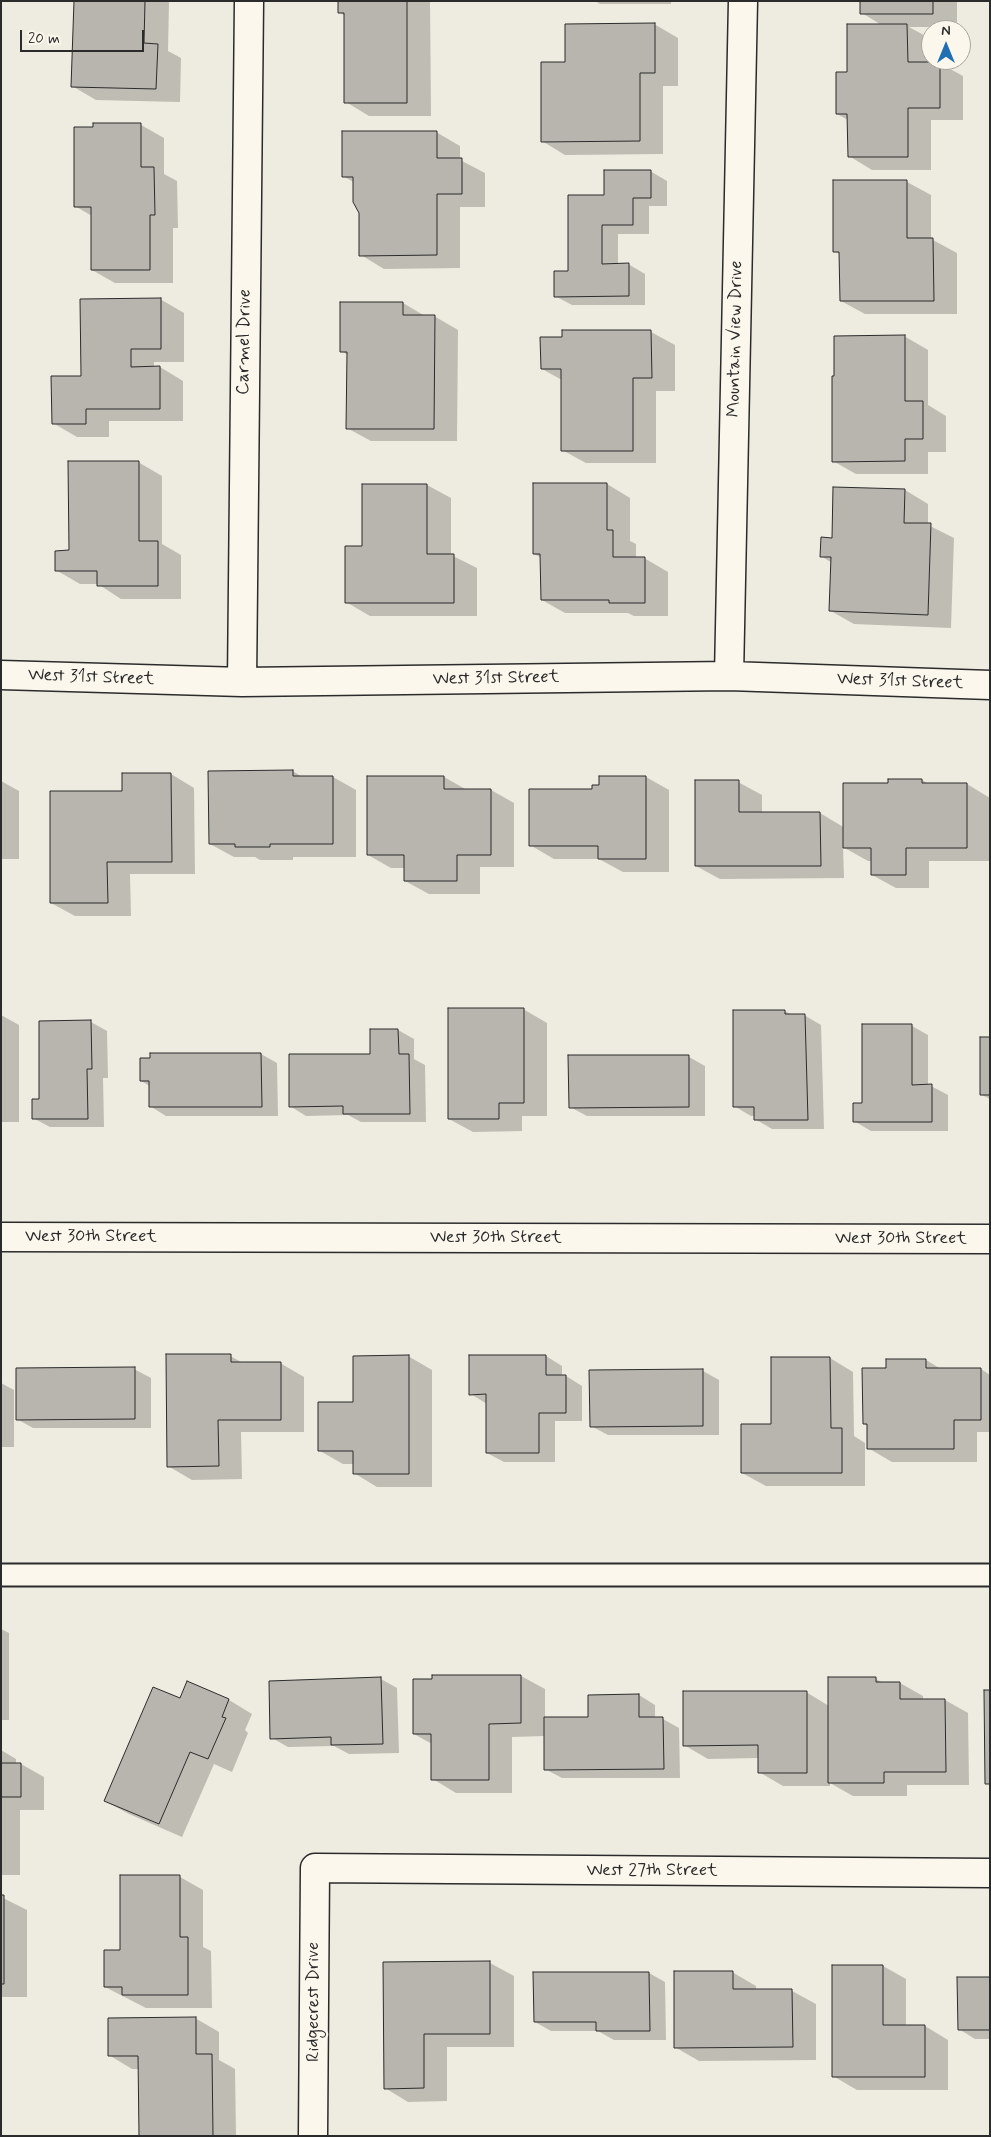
<!DOCTYPE html>
<html>
<head>
<meta charset="utf-8">
<style>
  body { margin:0 }
  #map { position:relative; width:991px; height:2137px; overflow:hidden; background:#eeebe0; font-family:Mynerve,sans-serif }
  canvas { display:block }
  .frame { position:absolute; inset:0; border:2px solid #2b2b2b; pointer-events:none }
  .north { position:absolute; left:921px; top:20px; width:50px; height:50px; box-sizing:border-box; background:#fbf7ec; border:1px solid #a8a59f; border-radius:50%; rotate:0deg; font-size:14px; font-weight:700; line-height:20px; text-align:center; color:#2b2b2b }
  .north::after { content:''; display:block; margin:auto; width:18px; height:22px; background:#1f6fb2; clip-path:polygon(50% 0,100% 100%,50% 72%,0 100%) }
  .scale { position:absolute; left:20px; top:30px; width:124px; height:22px; box-sizing:border-box; border:2px solid #2b2b2b; border-top:0; padding-left:6px; font-size:15px; line-height:18px; white-space:nowrap; color:#2b2b2b; -webkit-text-stroke:4px #fbf7ec; paint-order:stroke }
</style>
</head>
<body>
<div id="map">
<canvas width="991" height="2137"></canvas>
<div class="frame"></div>
<div class="north">N</div>
<div class="scale">20 m</div>
</div>
<script>
const c = document.querySelector('canvas').getContext('2d');
c.lineJoin = 'round';
function paint(path, color) {
  c.fillStyle = color;
  c.fill(path, 'evenodd');
}
function shape(rows) {
  const path = new Path2D();
  for (const r of rows) {
    path.moveTo(r[0], r[1]);
    for (let i = 2; i < r.length; i += 2) path.lineTo(r[i], r[i + 1]);
  }
  return path;
}
function stroke(path, color, width, dash) {
  c.strokeStyle = color;
  c.lineWidth = width;
  c.lineCap = dash ? 'butt' : 'round';
  c.setLineDash(dash || []);
  c.stroke(path);
}
function drawText(font, color, halo, rows, align = 'center') {
  c.font = font + ' Mynerve,sans-serif';
  c.lineWidth = 4.5;
  c.setLineDash([]);
  c.textBaseline = 'middle';
  c.strokeStyle = halo;
  c.fillStyle = color;
  for (const [text, x, y, turn = 0] of rows) {
    c.save();
    c.translate(x, y);
    c.rotate((+turn || 0) * Math.PI / 180);
    c.textAlign = isNaN(turn) ? turn : align;
    if (halo) c.strokeText(text, 0, 0);
    c.fillText(text, 0, 0);
    c.restore();
  }
}
paint(shape([
  [75,1,169,1,168,51,181,58,180,102,96,100,72,86],
  [339,1,430,1,431,116,369,116,346,102,346,16,340,13],
  [595,1,671,1,671,4,600,4],
  [857,1,957,1,957,27,909,27,931,39,931,63,939,63,963,76,963,120,931,120,931,170,872,170,849,156,848,120,837,114,848,73,883,26,862,13,862,4],
  [654,24,678,38,678,86,663,86,663,154,565,155,542,141,566,63],
  [141,125,164,138,164,174,177,181,178,228,173,228,173,283,115,283,92,270,92,216,75,206],
  [436,132,460,146,460,160,485,173,485,207,460,207,460,268,384,269,361,255,361,212,355,183,343,176],
  [650,171,667,181,667,206,649,206,649,234,618,234,618,264,628,264,645,274,645,305,572,305,555,296,570,272,606,196],
  [834,182,907,182,931,195,931,239,957,253,957,314,865,314,841,301,841,255,835,251],
  [160,299,184,313,184,362,154,362,154,367,160,367,183,381,183,421,109,421,109,437,77,437,53,423,82,378],
  [403,303,425,316,434,316,458,330,457,441,371,441,347,428,348,355,341,351],
  [564,332,651,332,675,345,675,391,656,391,656,463,586,463,562,450,562,380,542,369,564,338],
  [904,336,928,350,928,405,946,416,946,452,928,452,928,474,856,474,833,461],
  [138,462,162,476,162,544,181,555,181,599,121,599,98,584,80,584,56,570],
  [607,484,630,498,630,541,636,544,636,558,644,558,668,572,668,616,634,616,628,613,565,613,542,600,542,558,534,554],
  [363,485,427,485,451,498,451,555,477,568,477,616,370,616,346,602,363,547],
  [905,490,928,504,928,525,954,538,951,628,854,624,831,611,832,563,821,556,833,539],
  [293,771,302,777,333,777,356,790,356,857,293,857,293,860,260,860,255,857,234,857,210,844],
  [171,774,194,788,195,874,130,874,131,916,75,916,51,903,123,792],
  [444,777,467,790,491,790,514,803,514,867,480,867,480,894,429,894,405,881,405,868,391,868,368,855],
  [646,777,669,790,669,872,623,872,599,859,554,859,530,845,593,790],
  [889,780,922,780,929,784,967,784,990,798,990,861,929,861,929,888,896,888,872,875,872,861,868,861,843,847,844,878,720,879,696,866,738,782,762,795,762,813,820,813,845,828,889,784],
  [1,781,19,791,19,859,1,859],
  [523,1009,547,1023,547,1116,522,1116,522,1131,473,1132,449,1119],
  [785,1011,792,1015,804,1015,821,1025,824,1129,772,1129,755,1119,755,1116,751,1116,734,1106],
  [1,1015,19,1025,19,1122,1,1122],
  [91,1022,107,1031,108,1078,103,1078,104,1127,50,1127,33,1118,40,1101],
  [912,1026,928,1035,928,1086,931,1086,948,1095,948,1131,871,1131,854,1121],
  [398,1030,414,1039,414,1059,425,1065,426,1122,361,1122,348,1115,306,1116,290,1106,371,1055],
  [990,1038,990,1099,982,1095],
  [261,1054,277,1063,278,1116,166,1116,150,1106,150,1086,141,1081,152,1055],
  [689,1057,705,1066,705,1116,587,1116,570,1107],
  [230,1356,243,1363,280,1363,304,1377,304,1432,241,1432,242,1479,192,1480,168,1466],
  [408,1356,432,1370,432,1487,377,1487,354,1473,354,1464,343,1464,320,1451,354,1403],
  [546,1356,562,1366,562,1376,566,1376,582,1386,582,1421,555,1421,555,1462,504,1462,487,1453,487,1404,471,1394],
  [830,1358,853,1372,854,1436,865,1443,865,1486,766,1486,742,1473,773,1426],
  [926,1360,941,1369,981,1369,990,1375,990,1432,977,1432,977,1462,892,1462,868,1448,868,1426,864,1424,887,1369],
  [134,1369,151,1378,151,1428,33,1428,17,1419],
  [591,1371,703,1371,719,1380,719,1435,608,1435,591,1426],
  [1,1383,14,1390,14,1447,1,1447],
  [1,1629,9,1633,9,1720,1,1720],
  [433,1676,521,1676,545,1689,545,1719,590,1718,639,1695,655,1705,655,1719,663,1719,679,1728,680,1778,562,1778,545,1769,545,1736,512,1737,512,1793,456,1793,433,1779,432,1744,414,1734],
  [381,1679,397,1688,399,1753,349,1754,334,1746,288,1747,272,1738],
  [829,1679,876,1679,883,1683,900,1683,923,1696,923,1700,945,1700,968,1713,969,1785,907,1785,907,1796,853,1796,830,1783,830,1786,783,1786,759,1772,759,1758,708,1759,684,1745,806,1692,829,1706],
  [187,1682,229,1700,252,1714,245,1730,248,1733,232,1772,214,1764,182,1837,129,1814,105,1801,180,1700],
  [1,1750,16,1759,16,1764,21,1764,44,1777,44,1810,20,1810,20,1875,1,1875],
  [180,1877,203,1890,203,1947,211,1951,212,2008,146,2008,105,1987,122,1952],
  [1,1897,27,1910,27,1997,1,1997],
  [384,1963,490,1963,514,1976,514,2047,447,2047,447,2101,408,2102,385,2088],
  [883,1966,906,1979,906,2026,925,2026,948,2040,948,2090,857,2090,833,2076],
  [732,1972,756,1986,756,1991,792,1991,816,2004,816,2060,699,2061,675,2047],
  [649,1973,665,1982,666,2040,614,2040,598,2031,551,2031,535,2022],
  [990,1978,990,2039,975,2039,959,2029],
  [195,2018,219,2032,219,2060,235,2069,236,2136,140,2136,139,2069,132,2069,109,2055]
]), '#0003');
const building = shape([
  [74,1,145,1,144,43,158,44,156,89,71,87,74,1],
  [338,1,407,1,407,103,344,103,344,13,338,13,338,1],
  [860,1,933,1,933,14,860,14,860,1],
  [655,23,655,73,640,73,640,141,541,142,541,62,565,62,565,24,655,23],
  [847,24,907,24,908,62,940,62,940,108,908,108,908,157,848,157,847,114,836,114,836,72,847,72,847,24],
  [93,123,141,123,141,167,154,167,155,215,150,215,150,270,91,270,91,207,74,207,74,127,93,127,93,123],
  [342,131,437,131,437,158,462,158,462,194,437,194,437,255,359,256,359,213,353,202,353,177,342,177,342,131],
  [604,170,651,170,651,198,633,198,633,225,602,225,602,264,629,263,629,296,554,297,554,271,568,271,568,195,604,195,604,170],
  [833,180,907,180,907,238,933,238,934,301,840,301,839,252,833,252,833,180],
  [161,298,161,349,131,349,131,367,160,366,160,409,86,409,86,424,52,424,51,376,81,376,80,299,161,298],
  [340,302,403,302,403,315,435,315,434,429,346,429,347,352,340,352,340,302],
  [562,330,651,330,652,378,633,378,633,451,561,451,561,369,541,369,540,337,562,337,562,330],
  [905,335,905,401,923,401,923,439,905,439,905,461,832,462,832,376,834,376,834,336,905,335],
  [68,461,139,461,139,541,158,541,158,586,97,586,97,571,55,571,55,551,69,550,68,461],
  [533,483,607,483,607,530,613,530,613,557,645,557,645,603,609,603,609,600,541,600,540,554,533,554,533,483],
  [362,484,427,484,427,554,454,554,454,603,345,603,345,546,362,546,362,484],
  [833,487,905,489,904,523,931,523,928,615,829,611,831,557,820,557,821,537,832,538,833,487],
  [293,770,293,776,333,776,333,844,270,844,270,847,235,847,235,844,209,844,208,771,293,770],
  [122,773,171,773,172,862,107,862,108,903,50,903,50,791,122,791,122,773],
  [367,776,444,776,444,789,491,789,491,855,457,855,457,881,404,881,404,855,367,855,367,776],
  [599,776,646,776,646,859,598,859,598,846,529,846,529,789,592,789,592,785,599,785,599,776],
  [888,779,922,779,922,783,967,783,967,848,906,848,906,875,871,875,871,848,843,848,843,783,888,783,888,779],
  [695,780,739,780,739,812,820,812,821,866,695,866,695,780],
  [448,1008,524,1008,524,1103,499,1103,499,1119,448,1119,448,1008],
  [733,1010,785,1010,785,1014,805,1014,808,1120,754,1120,754,1107,733,1107,733,1010],
  [91,1020,92,1069,87,1069,88,1119,32,1119,32,1099,39,1099,39,1021,91,1020],
  [862,1024,912,1024,912,1085,932,1084,932,1122,853,1122,853,1103,862,1103,862,1024],
  [370,1029,398,1029,399,1054,409,1054,410,1114,343,1114,343,1106,289,1107,289,1054,370,1054,370,1029],
  [980,1037,990,1037,990,1095,980,1095,980,1037],
  [150,1053,261,1053,262,1107,149,1107,149,1081,140,1081,140,1058,150,1058,150,1053],
  [568,1055,689,1055,689,1107,569,1108,568,1055],
  [166,1354,231,1354,231,1362,281,1362,281,1420,218,1420,219,1466,167,1467,166,1354],
  [409,1355,409,1474,353,1474,353,1451,318,1451,318,1402,353,1402,353,1356,409,1355],
  [469,1355,546,1355,546,1375,566,1375,566,1413,539,1413,539,1453,486,1453,486,1394,469,1395,469,1355],
  [771,1357,830,1357,831,1428,842,1428,842,1473,741,1473,741,1424,771,1424,771,1357],
  [886,1359,926,1359,926,1368,981,1368,981,1420,954,1420,954,1449,867,1449,867,1424,863,1424,862,1368,886,1368,886,1359],
  [135,1367,135,1419,16,1420,16,1368,135,1367],
  [703,1369,703,1426,590,1427,589,1370,703,1369],
  [432,1675,521,1675,521,1723,489,1724,489,1780,431,1780,431,1734,413,1734,413,1679,432,1679,432,1675],
  [381,1677,383,1744,331,1745,331,1737,270,1739,269,1681,381,1677],
  [828,1677,876,1677,876,1682,900,1682,900,1699,945,1699,946,1772,884,1772,884,1783,828,1783,828,1677],
  [187,1681,229,1699,222,1717,226,1718,208,1759,190,1752,159,1824,104,1801,153,1687,180,1698,187,1681],
  [984,1690,990,1690,990,1784,985,1784,984,1690],
  [683,1691,807,1691,807,1773,758,1773,758,1745,683,1746,683,1691],
  [639,1694,639,1717,663,1717,664,1769,544,1770,544,1717,588,1717,588,1695,639,1694],
  [1,1763,21,1763,21,1797,1,1797,1,1763],
  [120,1875,180,1875,180,1937,188,1937,188,1995,122,1995,122,1987,104,1987,104,1950,120,1950,120,1875],
  [1,1895,4,1895,4,1984,1,1984,1,1895],
  [490,1961,490,2034,424,2034,424,2088,384,2089,383,1962,490,1961],
  [832,1965,883,1965,883,2025,925,2025,925,2077,832,2077,832,1965],
  [674,1971,733,1971,733,1989,792,1989,793,2047,674,2048,674,1971],
  [533,1972,649,1972,650,2031,596,2031,596,2022,534,2022,533,1972],
  [957,1977,990,1977,990,2030,958,2030,957,1977],
  [196,2017,196,2054,212,2054,213,2136,139,2136,138,2056,108,2056,108,2018,196,2017]
]);
paint(building, '#b8b5ae');
stroke(building, '#2b2b2b', 1);
const lane = shape([
  [1,1575,990,1575]
]);
const street = shape([
  [1,675,242,682,729,676,990,685],
  [729,676,743,1],
  [242,682,249,1],
  [313,2136,315,1868,990,1873]
]);
const secondary = shape([
  [1,1237,990,1239]
]);
stroke(lane, '#2b2b2b', 25);
stroke(street, '#2b2b2b', 31);
stroke(secondary, '#2b2b2b', 31);
stroke(lane, '#fbf7ec', 21);
stroke(street, '#fbf7ec', 28);
stroke(secondary, '#fbf7ec', 28);
drawText('18px', '#2b2b2b', '#fbf7ec', [
  ["Mountain View Drive",736,339,-89],
  ["Carmel Drive",245,342,-89],
  ["West 31st Street",91,678,2],
  ["West 31st Street",496,679,-1],
  ["West 31st Street",900,682,2],
  ["West 30th Street",91,1237],
  ["West 30th Street",496,1238],
  ["West 30th Street",901,1239],
  ["West 27th Street",652,1871],
  ["Ridgecrest Drive",314,2002,-90]
]);
</script>
</body>
</html>
